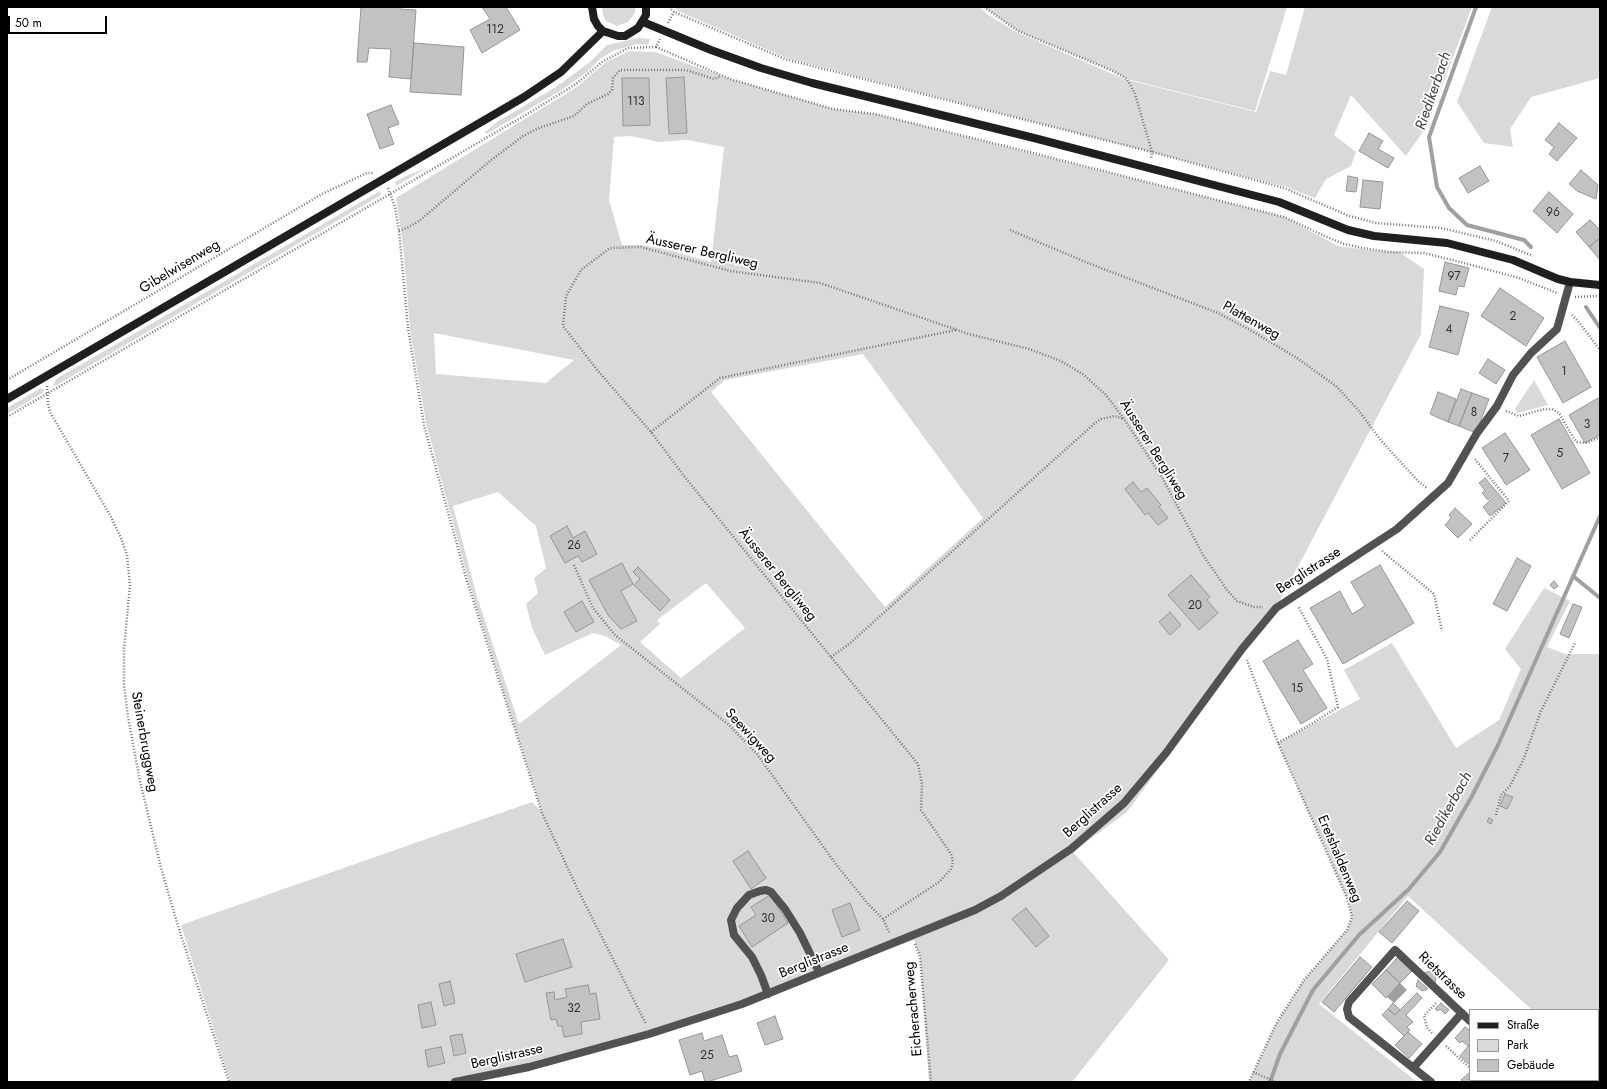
<!DOCTYPE html>
<html>
<head>
<meta charset="utf-8">
<style>
  body { margin:0 }
  #map { position:relative; width:1607px; height:1089px; overflow:hidden; background:#fff; font-family:Jost,sans-serif }
  canvas { display:block }
  .frame { position:absolute; inset:0; border:8px solid #000; pointer-events:none }
  .legend { position:absolute; left:1469px; top:1009px; width:130px; height:72px; box-sizing:border-box; background:#fff; border:1px solid #999; margin:0; padding:5px 7px; list-style:none; font-size:12px; color:#000 }
  .legend li { display:flex; align-items:center; gap:8px; height:20px }
  .legend b { width:20px; border:1px solid #999 }
  .scale { position:absolute; left:8px; top:16px; width:99px; height:18px; box-sizing:border-box; border:2px solid #000; border-top:0; padding-left:5px; font-size:12px; line-height:14px; white-space:nowrap; color:#000; -webkit-text-stroke:3px #fff; paint-order:stroke }
</style>
</head>
<body>
<div id="map">
<canvas width="1607" height="1089"></canvas>
<div class="frame"></div>
<ul class="legend">
<li><b style="height:5px;background:#1f1f1f"></b>Straße</li>
<li><b style="height:11px;background:#d9d9d9"></b>Park</li>
<li><b style="height:11px;background:#c2c2c2"></b>Gebäude</li>
</ul>
<div class="scale">50 m</div>
</div>
<script>
const c = document.querySelector('canvas').getContext('2d');
c.lineJoin = 'round';
function paint(path, color) {
  c.fillStyle = color;
  c.fill(path, 'evenodd');
}
function shape(rows) {
  const path = new Path2D();
  for (const r of rows) {
    path.moveTo(r[0], r[1]);
    for (let i = 2; i < r.length; i += 2) path.lineTo(r[i], r[i + 1]);
  }
  return path;
}
function stroke(path, color, width, dash) {
  c.strokeStyle = color;
  c.lineWidth = width;
  c.lineCap = dash ? 'butt' : 'round';
  c.setLineDash(dash || []);
  c.stroke(path);
}
function drawText(font, color, halo, rows, align = 'center') {
  c.font = font + ' Jost,sans-serif';
  c.lineWidth = 3.5;
  c.setLineDash([]);
  c.textBaseline = 'middle';
  c.strokeStyle = halo;
  c.fillStyle = color;
  for (const [text, x, y, turn = 0] of rows) {
    c.save();
    c.translate(x, y);
    c.rotate((+turn || 0) * Math.PI / 180);
    c.textAlign = isNaN(turn) ? turn : align;
    if (halo) c.strokeText(text, 0, 0);
    c.fillText(text, 0, 0);
    c.restore();
  }
}
paint(shape([
  [602,7,635,7,635,13,628,22,617,26,606,21,603,16],
  [674,7,980,7,987,14,1016,32,1124,79,1256,112,1270,71,1286,75,1305,7,1472,7,1427,126,1406,156,1351,95,1334,135,1356,152,1351,166,1326,179,1315,198,1286,187,787,58,678,11],
  [984,7,1287,7,1255,111,1127,79,1113,71,1018,31],
  [1492,7,1600,7,1600,78,1531,97,1510,129,1513,147,1484,143,1457,102],
  [639,38,650,39,648,45,638,44,615,50,601,58,587,72,560,91,486,134,485,132,497,122,556,87,590,62,607,45],
  [630,51,655,52,730,79,833,109,875,114,1284,217,1338,246,1378,251,1399,252,1424,269,1421,334,1276,608,1127,812,1073,852,1169,960,1072,1082,929,1082,920,957,914,940,649,1036,458,1082,230,1082,181,925,532,802,542,812,472,593,426,423,410,329,403,245,396,198,577,87,606,62],
  [684,77,687,133,669,134,666,78],
  [623,78,649,78,650,125,623,125],
  [631,136,659,142,687,140,724,147,711,262,665,249,640,245,622,245,609,200,614,137],
  [434,333,574,360,546,383,436,374],
  [863,354,983,518,885,607,711,392,725,380],
  [498,492,536,526,546,568,534,578,538,593,526,604,532,628,545,655,593,633,605,636,621,645,519,724,477,597,453,506],
  [706,583,745,628,681,678,640,642,660,624,657,620],
  [427,168,396,186,395,182,406,176],
  [380,191,381,195,55,386,53,385,56,379],
  [1534,380,1548,405,1517,413,1515,409],
  [41,388,43,389,44,392,7,414,7,408],
  [1544,588,1570,601,1547,647,1565,654,1600,654,1600,1073,1598,1071,1598,1010,1532,1010,1408,896,1319,1004,1417,1082,1249,1082,1276,1024,1304,980,1347,930,1352,917,1347,898,1278,743,1360,699,1344,670,1392,643,1456,748,1499,720,1521,669,1505,649]
]), '#d9d9d9');
paint(shape([
  [1400,983,1407,990,1394,1003,1387,997]
]), '#a0a0a0');
stroke(shape([
  [1476,7,1429,137,1437,187,1449,208,1467,225,1524,240,1531,247],
  [1586,307,1600,328],
  [1573,576,1600,598],
  [1270,1082,1280,1054,1313,990,1359,935,1409,889,1440,852,1472,796,1498,745,1600,516]
]), '#a0a0a0', 4);
const building = shape([
  [361,7,400,7,400,9,416,10,411,79,389,77,391,49,369,48,367,62,357,62,361,7],
  [482,7,506,7,520,30,482,53,470,30,490,19,482,7],
  [414,43,464,47,461,95,410,92,414,43],
  [684,77,687,133,669,134,666,78,684,77],
  [622,78,649,78,650,125,623,126,622,78],
  [391,105,399,124,388,128,394,144,380,149,367,114,391,105],
  [1559,123,1577,138,1557,161,1549,154,1554,147,1545,140,1559,123],
  [1369,133,1383,141,1378,149,1394,158,1388,168,1359,151,1369,133],
  [1480,166,1489,181,1468,193,1459,178,1480,166],
  [1581,170,1598,185,1596,199,1577,191,1569,184,1581,170],
  [1348,176,1358,178,1356,192,1346,191,1348,176],
  [1363,180,1383,182,1380,209,1360,207,1363,180],
  [1549,192,1573,214,1557,233,1533,211,1549,192],
  [1590,220,1600,230,1600,238,1589,247,1576,232,1590,220],
  [1600,238,1600,260,1589,247,1600,238],
  [1445,262,1469,268,1464,287,1458,286,1456,295,1439,291,1445,262],
  [1500,288,1544,318,1526,346,1481,316,1500,288],
  [1440,306,1469,313,1458,355,1429,347,1440,306],
  [1565,341,1591,387,1563,403,1537,357,1565,341],
  [1488,359,1505,370,1496,384,1479,373,1488,359],
  [1461,389,1472,393,1459,426,1448,422,1461,389],
  [1438,392,1456,399,1448,422,1430,414,1438,392],
  [1472,393,1489,399,1476,433,1459,426,1472,393],
  [1600,397,1600,435,1585,443,1569,415,1600,397],
  [1559,419,1590,473,1562,489,1531,435,1559,419],
  [1505,433,1530,470,1506,485,1482,448,1505,433],
  [1485,478,1497,492,1488,500,1482,493,1485,490,1479,483,1485,478],
  [1133,482,1141,492,1147,488,1161,505,1159,507,1168,518,1158,525,1148,513,1145,515,1125,489,1133,482],
  [1498,493,1506,503,1490,516,1483,507,1498,493],
  [1455,508,1472,524,1458,538,1445,525,1451,518,1449,515,1455,508],
  [567,526,573,538,585,531,597,554,582,562,578,556,565,563,550,536,567,526],
  [1517,558,1531,566,1507,611,1493,604,1517,558],
  [622,563,633,584,621,591,637,621,621,629,608,615,589,580,622,563],
  [1380,565,1414,623,1343,664,1310,608,1340,591,1352,614,1365,606,1351,582,1380,565],
  [638,567,670,600,660,611,634,585,640,579,633,572,638,567],
  [1191,575,1210,597,1207,600,1218,613,1199,630,1168,595,1191,575],
  [1554,581,1558,586,1554,589,1550,585,1554,581],
  [582,601,594,622,576,632,564,612,582,601],
  [1573,604,1582,607,1569,638,1560,634,1573,604],
  [1170,612,1181,625,1170,635,1159,622,1170,612],
  [1298,640,1313,664,1303,670,1327,708,1301,724,1263,661,1298,640],
  [1505,794,1513,797,1507,809,1500,806,1505,794],
  [1489,818,1493,820,1491,824,1487,822,1489,818],
  [748,851,766,878,751,889,733,861,748,851],
  [770,895,788,923,752,947,739,926,756,915,751,907,770,895],
  [1407,901,1419,911,1392,943,1379,932,1407,901],
  [850,903,860,930,842,937,832,910,850,903],
  [1026,908,1049,936,1036,947,1012,919,1026,908],
  [563,939,572,967,525,982,516,954,563,939],
  [1360,957,1372,967,1334,1012,1322,1002,1360,957],
  [1398,957,1412,971,1400,983,1386,970,1398,957],
  [1386,970,1400,983,1386,998,1372,984,1386,970],
  [1431,971,1436,976,1435,983,1424,973,1431,971],
  [1418,980,1428,989,1422,991,1416,986,1418,980],
  [450,981,455,1003,444,1006,439,984,450,981],
  [588,985,590,994,596,993,600,1019,581,1022,582,1034,564,1037,562,1026,558,1026,556,1019,551,1020,546,993,554,992,555,1000,567,997,565,989,588,985],
  [1417,993,1422,998,1406,1015,1413,1022,1407,1027,1410,1030,1404,1036,1382,1015,1388,1009,1395,1015,1417,993],
  [431,1002,436,1025,422,1028,418,1005,431,1002],
  [1393,1003,1400,1010,1395,1015,1388,1009,1393,1003],
  [1441,1003,1449,1010,1445,1014,1440,1009,1438,1011,1435,1009,1441,1003],
  [775,1016,783,1039,765,1045,757,1023,775,1016],
  [1465,1027,1470,1031,1470,1043,1468,1046,1462,1041,1460,1043,1455,1038,1465,1027],
  [1408,1032,1422,1044,1409,1058,1395,1045,1408,1032],
  [702,1033,704,1041,722,1035,729,1057,737,1055,742,1071,707,1082,705,1082,702,1071,690,1075,679,1040,702,1033],
  [462,1034,466,1053,454,1056,450,1036,462,1034],
  [1470,1044,1470,1065,1460,1056,1470,1044],
  [441,1047,445,1063,428,1067,425,1050,441,1047],
  [1470,1072,1470,1078,1466,1082,1463,1082,1461,1080,1470,1072],
  [1479,1080,1496,1080,1494,1082,1481,1082,1479,1080],
  [1544,1080,1582,1080,1581,1082,1546,1082,1544,1080],
  [1582,1080,1594,1080,1596,1082,1581,1082,1582,1080]
]);
paint(building, '#c2c2c2');
stroke(building, '#969696', 1);
stroke(shape([
  [669,7,674,12,785,59,1152,152,1284,188,1349,216,1376,223,1441,228,1496,241,1533,256],
  [984,7,1018,31,1113,71,1127,79,1135,94,1152,152,1151,159],
  [668,23,674,12],
  [656,47,730,79,833,109,875,114,1033,153,1284,217,1329,238,1344,244,1363,248,1389,252,1424,253,1464,263,1519,278,1557,293],
  [388,188,395,207,399,231,408,328,424,425,467,581,542,813,579,892,646,1024],
  [1010,230,1088,263,1218,313,1252,331,1297,358,1336,386,1359,411,1379,438,1396,457,1419,482,1427,488],
  [399,231,407,228,419,221,490,161,523,136,539,128,574,116,587,104,608,94,612,90,613,78,620,70,686,70,714,79,721,76],
  [1575,297,1598,296],
  [1572,315,1578,321,1600,350],
  [7,380,322,194,367,173,373,173],
  [47,386,48,404,50,412,111,517,121,538,127,555,130,585,124,649,124,685,128,717,140,781,161,868,178,926,229,1082],
  [1506,411,1519,416,1545,409,1552,409,1559,413,1574,439,1577,442,1587,443,1600,437],
  [7,417,529,113,576,84,602,62,628,48,656,47,660,39],
  [651,432,720,378,956,330],
  [1470,540,1509,501,1474,458],
  [1382,551,1434,594,1442,631],
  [574,565,593,608,615,635,729,725,757,754,835,863,868,904,883,919,890,934],
  [831,657,849,644,1094,424,1101,419,1114,416,1124,419],
  [1247,660,1278,743,1347,898,1352,917,1347,930,1304,980,1276,1024,1249,1082],
  [1278,743,1313,723,1338,707,1327,659,1298,606],
  [1496,815,1501,795,1510,786,1524,758,1541,711,1575,643],
  [883,919,939,882,951,869,953,862,951,854,921,810,922,785,918,764,684,476,651,432,598,371,563,326,566,296,581,270,610,248,641,247,730,271,820,283,969,334,1029,349,1061,361,1084,375,1106,395,1124,419,1163,479,1203,555,1227,590,1237,601,1254,607,1263,607],
  [915,944,920,957,931,1082],
  [1432,1033,1427,1028,1424,1016,1436,1003],
  [1446,1046,1470,1068],
  [1253,1072,1276,1082]
]), '#747474', 2.5, [1, 2]);
stroke(shape([
  [768,994,761,975,752,957,734,935,731,920,737,908,749,895,760,891,766,890,771,892,785,909,800,933,819,972],
  [1413,1068,1462,1013],
  [1532,1080,1534,1082],
  [1431,1082,1349,1017,1347,1009,1349,1002,1395,950,1470,1021],
  [1516,1082,1518,1080]
]), '#525252', 8);
stroke(shape([
  [455,1082,529,1067,649,1034,742,1004,975,910,1001,896,1071,849,1124,803,1166,753,1242,649,1276,608,1397,529,1448,483,1477,433,1497,406,1513,375,1531,353,1557,329,1570,282]
]), '#525252', 8);
stroke(shape([
  [592,7,594,19,598,26,603,31,618,36,625,36,638,28,646,15,646,7],
  [643,22,711,50,761,68,812,83,1034,138,1279,202,1348,230,1374,236,1447,243,1513,260,1558,279,1570,282,1600,285],
  [7,399,524,97,561,72,603,31]
]), '#1f1f1f', 8);
drawText('12px', '#303030', null, [
  ["112",495,30],
  ["113",636,102],
  ["96",1553,213],
  ["97",1454,277],
  ["2",1513,317],
  ["4",1449,330],
  ["1",1564,372],
  ["8",1474,413],
  ["3",1587,425],
  ["5",1560,454],
  ["7",1506,459],
  ["26",574,546],
  ["20",1195,606],
  ["15",1297,689],
  ["30",768,919],
  ["32",574,1009],
  ["25",707,1056]
]);
drawText('14px', '#000', '#fff', [
  ["Äusserer Bergliweg",702,252,13],
  ["Gibelwisenweg",180,267,-31],
  ["Plattenweg",1251,321,29],
  ["Äusserer Bergliweg",1153,450,58],
  ["Berglistrasse",1309,571,-33],
  ["Äusserer Bergliweg",777,575,51],
  ["Seewigweg",750,736,47],
  ["Steinerbruggweg",144,742,80],
  ["Berglistrasse",1093,811,-42],
  ["Eretshaldenweg",1339,859,67],
  ["Berglistrasse",814,961,-22],
  ["Rietstrasse",1442,976,44],
  ["Eicheracherweg",914,1009,-95],
  ["Berglistrasse",507,1057,-13]
]);
drawText('italic 15px', '#414141', '#fff', [
  ["Riedikerbach",1434,91,-71],
  ["Riedikerbach",1449,809,-61]
]);
</script>
</body>
</html>
